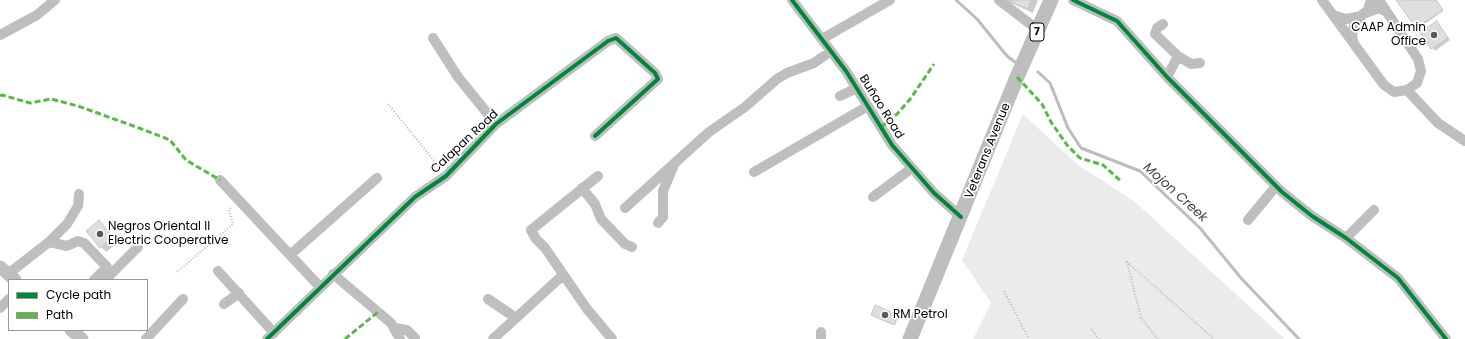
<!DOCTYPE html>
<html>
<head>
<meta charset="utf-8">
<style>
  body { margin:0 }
  #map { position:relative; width:1465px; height:339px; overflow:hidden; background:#fff; font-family:Poppins,sans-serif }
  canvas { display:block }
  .legend { position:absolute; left:8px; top:279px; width:140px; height:52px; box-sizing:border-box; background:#fff; border:1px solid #999; margin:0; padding:5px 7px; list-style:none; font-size:12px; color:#000 }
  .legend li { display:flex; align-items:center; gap:8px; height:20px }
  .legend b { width:20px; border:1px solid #999 }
</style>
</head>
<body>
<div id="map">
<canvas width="1465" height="339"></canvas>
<ul class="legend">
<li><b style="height:5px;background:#00873e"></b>Cycle path</li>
<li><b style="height:5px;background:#58b947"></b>Path</li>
</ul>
</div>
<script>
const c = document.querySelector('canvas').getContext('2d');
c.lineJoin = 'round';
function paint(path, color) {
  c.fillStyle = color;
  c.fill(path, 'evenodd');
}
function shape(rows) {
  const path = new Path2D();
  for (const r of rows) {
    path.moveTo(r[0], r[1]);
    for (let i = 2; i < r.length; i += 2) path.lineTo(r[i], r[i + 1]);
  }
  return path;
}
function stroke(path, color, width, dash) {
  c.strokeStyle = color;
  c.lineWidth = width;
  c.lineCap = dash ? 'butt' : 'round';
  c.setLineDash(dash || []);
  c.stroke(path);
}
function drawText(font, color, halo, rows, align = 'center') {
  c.font = font + ' Poppins,sans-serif';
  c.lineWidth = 3.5;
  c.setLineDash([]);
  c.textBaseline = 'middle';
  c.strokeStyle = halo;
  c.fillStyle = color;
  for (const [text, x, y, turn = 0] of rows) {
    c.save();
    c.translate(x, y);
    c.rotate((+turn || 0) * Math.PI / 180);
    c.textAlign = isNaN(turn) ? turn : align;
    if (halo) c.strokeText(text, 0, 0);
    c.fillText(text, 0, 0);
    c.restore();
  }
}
paint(shape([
  [1023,114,1078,165,1134,201,1285,339,973,339,991,303,962,260]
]), '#ebebeb');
paint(shape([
  [1005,0,1038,0,1033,13],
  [1397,0,1435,0,1443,11,1418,29],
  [1439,25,1450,40,1435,51,1421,33],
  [104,226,118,243,106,252,87,231],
  [874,316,897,316,898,317,895,325]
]), '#0003');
stroke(shape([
  [956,0,977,19,1007,56,1015,62],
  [1038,72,1050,83,1068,128,1081,148,1140,171,1200,228,1241,278,1299,339]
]), '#bdbdbd', 3);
const building = shape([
  [1006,0,1031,0,1028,9,1006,0],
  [1396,0,1436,0,1443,10,1416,28,1396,0],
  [1437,21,1448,38,1431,49,1420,32,1437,21],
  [99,220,113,237,100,248,86,231,99,220],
  [875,305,898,315,894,325,871,315,875,305]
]);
paint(building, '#dedede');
stroke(building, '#c6c6c6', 1);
stroke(shape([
  [388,104,440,168],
  [177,272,233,224,229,210,231,207],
  [1004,291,1029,339],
  [1091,329,1099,339],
  [1158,339,1141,318,1127,262,1214,339]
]), '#b9b9b9', 2, [1, 2]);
stroke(shape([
  [792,0,846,71,892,145,934,193,961,217],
  [999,0,1038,30],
  [1073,0,1117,21,1167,77,1282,192,1312,216,1346,238,1398,278,1446,339],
  [1322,0,1384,85,1394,92,1407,90,1417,83,1421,71,1418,59,1379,0],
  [1333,15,1346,19,1361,16,1368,10,1371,0],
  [1163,24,1157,28,1155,34,1178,56,1167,77],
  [0,35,37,15,55,0],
  [433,38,458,77,496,124],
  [822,39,890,0],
  [1354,44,1352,36,1354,25,1363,14,1379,8,1387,12],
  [1178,56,1191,64,1200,63],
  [1407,90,1438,123,1465,141],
  [840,96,857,88],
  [754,172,868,106],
  [598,176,531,230,536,239,545,248,587,309,612,339],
  [220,180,320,287],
  [582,188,595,204,601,219,625,244,632,247],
  [873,197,912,168],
  [625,208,709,132,745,107,777,79,787,73,814,63,831,51],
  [1248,220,1276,186],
  [658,223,663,217,663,191,673,167],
  [1346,238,1374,210],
  [49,242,67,246,78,241,84,243,107,267,94,280],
  [290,255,377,178],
  [218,271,274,333],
  [8,274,49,242,67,224,78,206,79,194],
  [333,274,391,323,400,339],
  [105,280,138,247],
  [488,299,516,318],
  [224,304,239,293],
  [0,308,9,299],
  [395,328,407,330,415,338],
  [146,339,183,299],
  [267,339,415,197,446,176,496,124,608,41,616,38,655,73,658,79,595,136],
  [493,339,563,275],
  [821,339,821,332]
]), '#bebebe', 10);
stroke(shape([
  [0,267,15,280],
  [71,330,82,339]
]), '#bebebe', 13);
stroke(shape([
  [910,339,1017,77,1051,0]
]), '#bebebe', 15);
stroke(shape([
  [1017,77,1042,104,1051,122,1067,145,1080,158,1103,165,1122,182],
  [0,96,2,95,30,103,51,99,78,106,139,128,170,140,186,160,220,180],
  [881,127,897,114,911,98,934,64],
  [345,339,378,312]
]), '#58b947', 3, [6, 3]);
stroke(shape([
  [792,0,846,71,892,145,934,193,961,217],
  [1073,0,1117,21,1167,77,1282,192,1312,216,1346,238,1398,278,1446,339],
  [267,339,415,197,446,176,496,124,608,41,616,38,655,73,658,79,595,136]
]), '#00873e', 4);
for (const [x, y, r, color] of [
  [1434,35,4,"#595959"],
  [100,234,4,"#595959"],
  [885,315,4,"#595959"]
]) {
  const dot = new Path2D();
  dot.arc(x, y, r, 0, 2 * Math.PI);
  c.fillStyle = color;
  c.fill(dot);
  stroke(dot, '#fff', 1.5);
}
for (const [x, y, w] of [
  [1037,32,14]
]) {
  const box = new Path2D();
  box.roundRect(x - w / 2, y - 9, w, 18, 3);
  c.fillStyle = '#fff';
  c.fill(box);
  stroke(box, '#000', 1);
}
drawText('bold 11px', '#000', null, [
  ["7",1037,32]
]);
drawText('12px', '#000', '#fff', [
  ["CAAP Admin",1426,28,"right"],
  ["Office",1426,42,"right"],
  ["Negros Oriental II",108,227],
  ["Electric Cooperative",108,241],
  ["RM Petrol",893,315]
], 'left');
drawText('12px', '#000', '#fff', [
  ["Buñao Road",881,107,58],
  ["Calapan Road",465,142,-43],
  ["Veterans Avenue",988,151,-68]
]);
drawText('italic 13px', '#424242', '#fff', [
  ["Mojon Creek",1175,193,42]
]);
</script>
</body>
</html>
